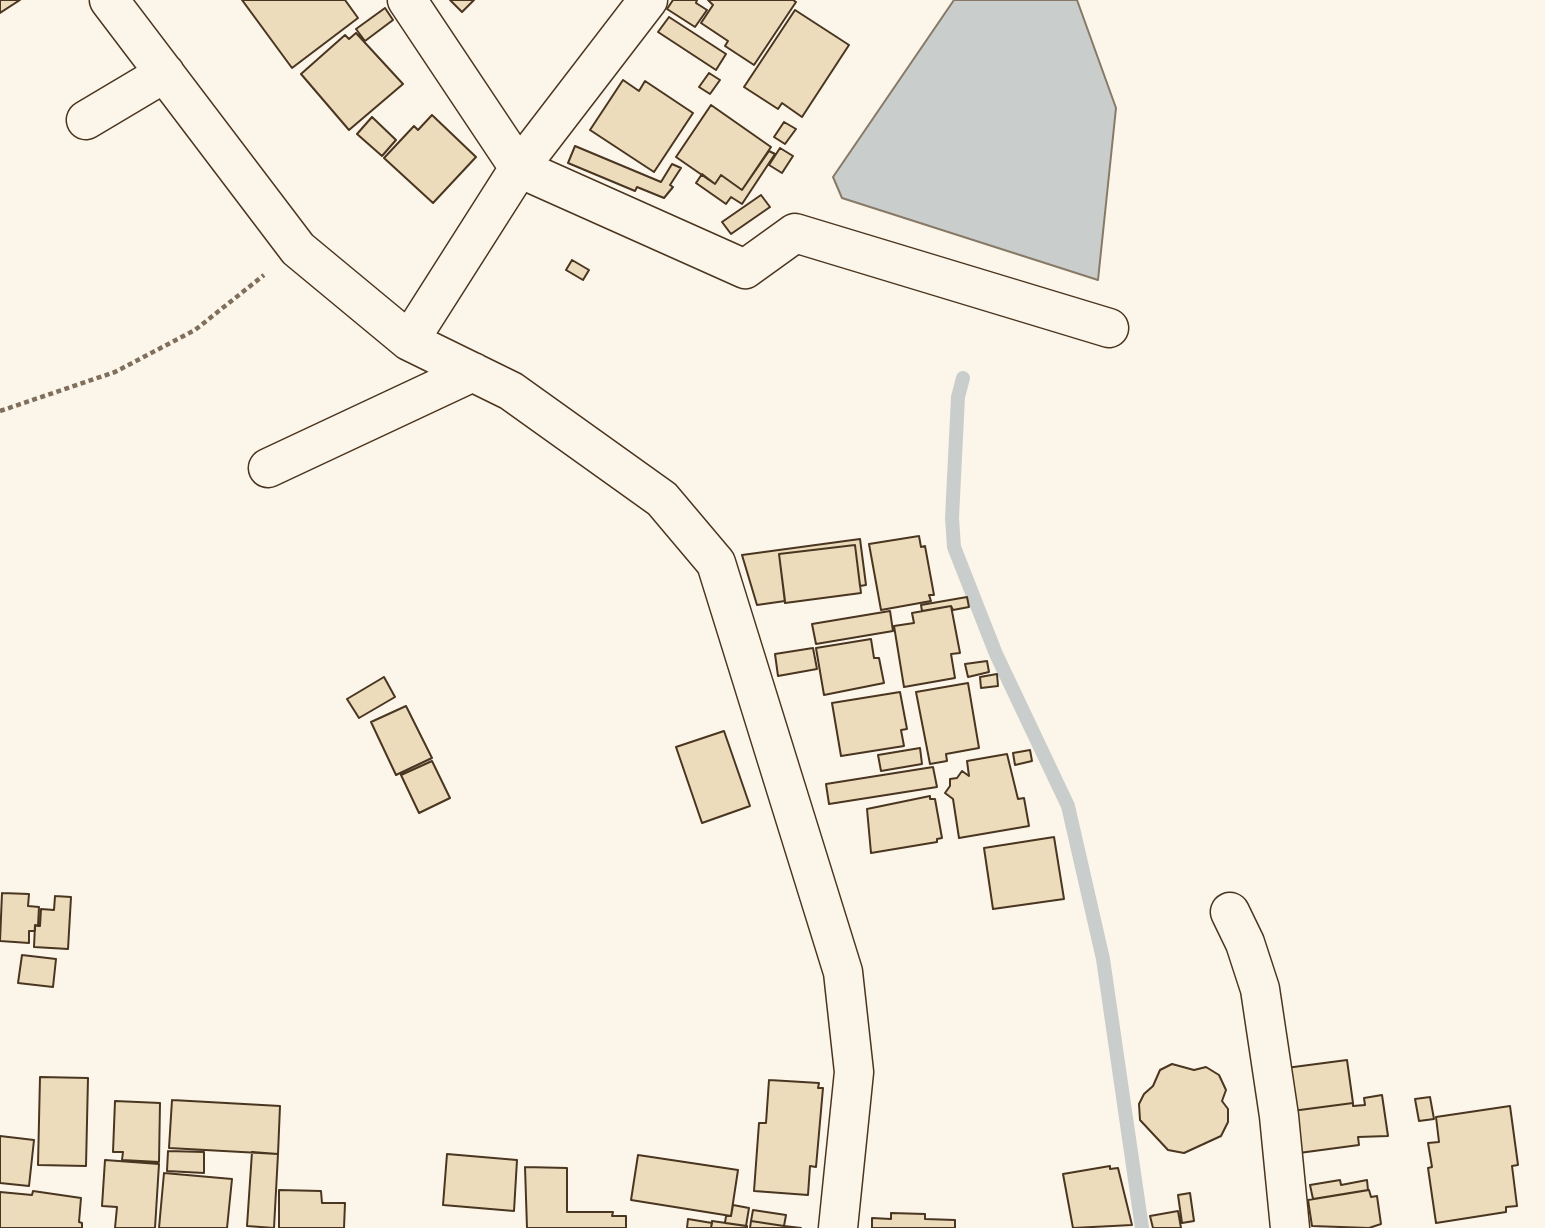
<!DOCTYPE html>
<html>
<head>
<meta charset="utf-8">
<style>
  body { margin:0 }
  canvas { display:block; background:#fbf6e9 }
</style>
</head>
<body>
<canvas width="1545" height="1228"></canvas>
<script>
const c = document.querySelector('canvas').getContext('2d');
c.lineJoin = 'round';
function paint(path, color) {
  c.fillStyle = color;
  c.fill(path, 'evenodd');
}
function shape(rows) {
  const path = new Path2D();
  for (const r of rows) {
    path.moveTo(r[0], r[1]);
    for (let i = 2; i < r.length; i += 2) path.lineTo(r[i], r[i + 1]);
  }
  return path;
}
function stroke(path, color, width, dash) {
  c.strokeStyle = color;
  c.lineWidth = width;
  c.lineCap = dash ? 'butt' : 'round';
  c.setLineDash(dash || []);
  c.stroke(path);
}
const water = shape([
  [954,0,1077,0,1116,108,1098,280,842,198,833,177,954,0]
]);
paint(water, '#c9cecd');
stroke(water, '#887966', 2);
stroke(shape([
  [963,378,958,397,952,518,954,547,996,654,1068,806,1103,959,1142,1228]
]), '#c9cecd', 14);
const building = shape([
  [0,0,20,0,0,13,0,0],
  [242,0,345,0,358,18,292,68,242,0],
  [450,0,474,0,462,12,450,0],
  [673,0,697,0,696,3,707,10,695,27,667,9,673,0],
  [708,0,793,0,796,2,754,65,725,46,728,41,701,23,713,5,708,0],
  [385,8,393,20,365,41,356,29,385,8],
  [795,10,849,45,802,117,782,103,778,109,744,87,795,10],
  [669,17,726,54,716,70,658,32,669,17],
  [356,33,403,84,349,130,301,74,345,35,349,39,356,33],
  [709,73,720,80,710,94,699,87,709,73],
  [623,80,639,91,645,81,693,113,654,172,590,130,623,80],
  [711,105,771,147,742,190,721,175,715,184,676,157,711,105],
  [432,115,476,157,433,203,384,158,414,126,418,130,432,115],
  [372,117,396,140,382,156,357,134,372,117],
  [784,122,796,129,785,144,774,137,784,122],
  [575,146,661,182,672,164,681,168,670,185,673,187,664,198,637,187,635,191,568,163,575,146],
  [780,148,793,156,782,173,769,165,780,148],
  [769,151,775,154,742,204,731,197,726,204,696,183,702,174,715,184,721,175,742,190,769,151],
  [761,195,770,207,731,234,722,222,761,195],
  [572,260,589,270,583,280,566,270,572,260],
  [919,536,921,547,925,546,934,595,929,595,931,601,881,610,869,544,919,536],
  [860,539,866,585,860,586,855,545,779,554,785,601,757,605,742,555,860,539],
  [855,545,861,593,785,603,779,554,855,545],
  [967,597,969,607,953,610,951,606,922,611,921,605,967,597],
  [951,606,960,653,951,654,955,678,904,687,894,626,914,623,912,613,951,606],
  [890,611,893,631,816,644,812,624,890,611],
  [871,639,874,658,879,658,884,683,824,695,816,648,871,639],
  [813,648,817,669,778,676,775,654,813,648],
  [987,661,989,672,968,677,965,664,987,661],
  [997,674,998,686,981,688,980,677,997,674],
  [384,677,395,697,359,718,347,699,384,677],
  [968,683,979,748,946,754,947,761,930,764,916,692,968,683],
  [900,692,907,729,901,730,904,746,841,756,832,703,900,692],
  [406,706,432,758,396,775,371,722,406,706],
  [724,731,750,806,702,823,676,747,724,731],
  [920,748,922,764,881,771,878,755,920,748],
  [1030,750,1032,761,1015,765,1013,753,1030,750],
  [1007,754,1018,799,1024,798,1029,826,959,838,953,799,945,793,950,786,950,779,957,778,962,771,969,776,967,761,1007,754],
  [432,761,450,798,419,813,401,775,432,761],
  [933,767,937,787,829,804,826,784,933,767],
  [930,796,930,799,935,799,942,838,937,839,937,842,871,853,867,809,930,796],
  [1054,837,1064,899,993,909,984,848,1054,837],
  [2,893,29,894,28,906,39,907,38,926,35,925,35,931,29,931,29,943,0,941,2,893],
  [55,896,71,897,68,949,34,947,35,925,40,926,41,909,54,910,55,896],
  [22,955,56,959,53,987,18,983,22,955],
  [1347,1060,1353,1103,1292,1111,1286,1068,1347,1060],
  [1172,1064,1194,1070,1206,1067,1219,1075,1226,1090,1222,1101,1228,1109,1228,1122,1221,1136,1184,1153,1168,1150,1140,1120,1139,1104,1144,1094,1153,1086,1160,1070,1172,1064],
  [40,1077,88,1078,86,1166,38,1165,40,1077],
  [769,1080,819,1083,818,1088,823,1088,816,1167,810,1166,808,1195,754,1191,759,1123,766,1123,769,1080],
  [1382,1095,1388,1136,1358,1137,1359,1145,1299,1153,1292,1111,1353,1103,1353,1106,1365,1105,1364,1098,1382,1095],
  [1430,1097,1434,1119,1419,1121,1415,1099,1430,1097],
  [172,1100,280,1106,278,1154,169,1148,172,1100],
  [115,1101,160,1103,159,1162,122,1160,123,1152,113,1152,115,1101],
  [1510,1106,1518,1165,1512,1166,1517,1206,1506,1207,1506,1212,1436,1223,1428,1168,1432,1167,1428,1143,1439,1142,1436,1117,1510,1106],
  [0,1136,34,1140,29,1186,0,1183,0,1136],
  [168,1151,204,1152,204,1173,167,1171,168,1151],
  [252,1152,278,1154,274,1228,247,1226,252,1152],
  [447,1154,517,1160,514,1211,443,1205,447,1154],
  [638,1155,738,1170,731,1216,631,1200,638,1155],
  [105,1160,159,1164,155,1228,115,1228,117,1207,102,1206,105,1160],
  [1110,1166,1110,1169,1118,1168,1132,1225,1073,1228,1063,1174,1110,1166],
  [525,1167,567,1168,567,1212,613,1212,612,1216,626,1216,626,1228,527,1228,525,1167],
  [164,1173,232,1179,227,1228,159,1228,164,1173],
  [1340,1180,1341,1185,1367,1180,1368,1190,1313,1199,1310,1185,1340,1180],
  [279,1190,321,1191,322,1203,345,1203,344,1228,279,1228,279,1190],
  [1369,1190,1371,1197,1377,1196,1381,1224,1369,1228,1312,1226,1308,1200,1369,1190],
  [33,1191,81,1198,79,1222,82,1223,82,1228,0,1228,0,1192,32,1195,33,1191],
  [1190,1193,1194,1221,1182,1223,1178,1195,1190,1193],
  [733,1205,749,1208,746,1226,725,1223,726,1216,731,1216,733,1205],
  [753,1210,786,1215,784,1226,751,1221,753,1210],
  [1178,1211,1181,1228,1153,1228,1150,1216,1178,1211],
  [891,1213,925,1214,925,1219,955,1220,955,1228,872,1228,872,1218,891,1219,891,1213],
  [688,1219,712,1223,711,1228,687,1228,688,1219],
  [712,1221,747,1226,747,1228,711,1228,712,1221],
  [751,1221,784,1226,801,1228,750,1228,751,1221]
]);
paint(building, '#ecdcbc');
stroke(building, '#4a3520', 2);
const minor = shape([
  [109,0,298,249,409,341,511,391,662,499,716,563,843,972,854,1072,838,1228],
  [407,0,519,168,745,269,795,233,1109,328],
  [86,120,165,73],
  [409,341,519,168,648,0],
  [268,468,473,372],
  [1230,912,1245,943,1260,989,1279,1116,1290,1228]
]);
stroke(minor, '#4a3520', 41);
stroke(shape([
  [0,411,115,372,195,330,264,275]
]), '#7f6f5c', 4.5, [5, 3.5]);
stroke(minor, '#fbf6e9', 38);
</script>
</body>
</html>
